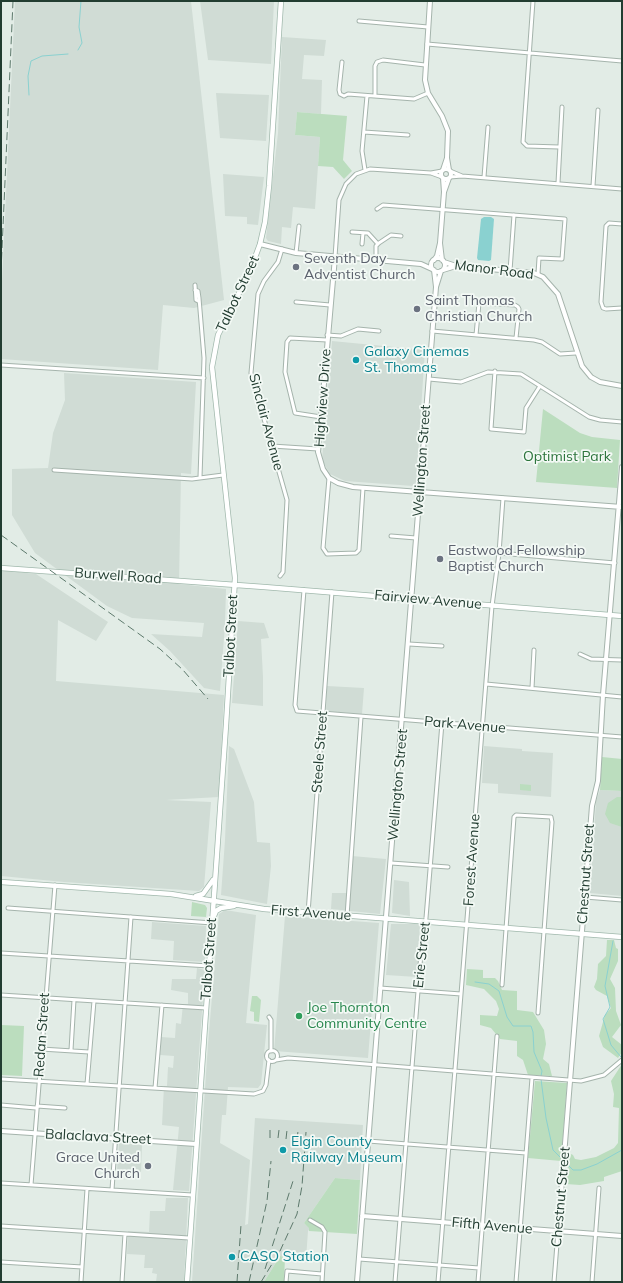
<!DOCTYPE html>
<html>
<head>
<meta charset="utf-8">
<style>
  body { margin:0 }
  #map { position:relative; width:623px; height:1283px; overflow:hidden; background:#e2ece6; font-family:Mulish,sans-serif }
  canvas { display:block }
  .frame { position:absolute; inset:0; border:2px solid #223d31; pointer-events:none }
</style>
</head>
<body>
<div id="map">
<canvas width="623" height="1283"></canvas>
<div class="frame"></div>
</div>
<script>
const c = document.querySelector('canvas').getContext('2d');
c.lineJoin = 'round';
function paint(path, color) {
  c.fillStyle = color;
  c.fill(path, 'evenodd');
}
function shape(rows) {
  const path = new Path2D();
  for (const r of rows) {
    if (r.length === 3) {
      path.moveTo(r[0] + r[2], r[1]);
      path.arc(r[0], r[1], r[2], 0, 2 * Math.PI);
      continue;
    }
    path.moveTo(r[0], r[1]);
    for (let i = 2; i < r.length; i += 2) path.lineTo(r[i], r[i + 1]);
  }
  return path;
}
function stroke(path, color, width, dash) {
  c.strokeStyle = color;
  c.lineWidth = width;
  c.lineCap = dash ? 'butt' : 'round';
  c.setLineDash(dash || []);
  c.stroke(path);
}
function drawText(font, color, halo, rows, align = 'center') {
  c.font = font + ' Mulish,sans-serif';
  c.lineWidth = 3.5;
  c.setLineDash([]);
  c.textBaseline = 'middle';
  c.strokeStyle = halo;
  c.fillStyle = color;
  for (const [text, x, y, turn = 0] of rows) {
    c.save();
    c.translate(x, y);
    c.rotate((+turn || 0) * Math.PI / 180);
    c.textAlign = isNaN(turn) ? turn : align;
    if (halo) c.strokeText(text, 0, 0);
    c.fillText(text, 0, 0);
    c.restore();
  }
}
paint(shape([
  [15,1,191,1,224,300,194,308,163,305,158,370,1,359,1,303],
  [200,1,274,1,271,64,208,60],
  [282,37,326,40,324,56,304,55,302,79,322,80,321,114,297,112,295,135,320,137,315,209,293,207,291,228,282,227,281,244,268,241,266,238,278,133],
  [216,93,269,95,266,141,220,138],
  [223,174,264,177,258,225,247,224,247,217,225,216],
  [332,341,425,350,416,484,413,486,345,481,330,474,322,460],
  [64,373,196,382,191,474,181,473,179,584,226,589,225,624,220,691,204,688,170,651,151,634,202,637,204,623,132,618,107,606,35,553,12,515,12,469,48,468,53,433,65,400],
  [1,570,36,574,108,622,96,641,58,620,56,681,224,695,219,797,166,800,211,802,204,887,199,891,64,882,1,876],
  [238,621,264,623,269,638,261,639,263,677,263,706,232,703],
  [327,686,364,688,362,714,326,711],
  [229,746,234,749,254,802,257,842,270,843,271,866,267,904,221,895,225,840],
  [484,746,522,749,522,751,553,753,551,797,498,793,498,784,482,783],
  [600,790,622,791,622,896,590,893,596,801],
  [352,856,386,859,380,914,331,909,332,893,351,893],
  [394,880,409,882,410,916,392,913],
  [225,910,256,915,246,1023,267,1025,261,1084,258,1088,228,1087,226,1115,222,1115,220,1143,250,1160,245,1225,248,1224,255,1118,363,1125,360,1180,335,1178,304,1223,310,1228,308,1231,306,1259,280,1256,264,1282,192,1282,208,1044,219,914],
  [285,916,379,923,368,1058,274,1051],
  [152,922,206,926,205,962,173,960,174,941,151,939],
  [391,924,420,924,417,977,386,975],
  [197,968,205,970,189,1191,173,1190,179,1127,162,1125,164,1086,167,1086,168,1067,173,1068,174,1056,160,1055,161,1037,175,1038,176,1023,181,1024,183,1004,188,1004,188,993,171,990,172,979,196,979],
  [119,1143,142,1145,141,1172,117,1170],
  [166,1198,188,1198,184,1282,156,1282,157,1274,152,1273,153,1268,144,1268,145,1255,127,1254,128,1231,149,1232,150,1211,165,1211]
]), '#d0dcd5');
paint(shape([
  [297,112,347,116,343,160,352,171,344,179,333,167,318,166,320,137,295,135],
  [543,409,580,433,592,437,620,440,617,488,536,482],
  [602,757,622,759,622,791,600,790],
  [520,784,531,785,531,791,520,790],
  [617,797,622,797,622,827,610,823,605,814,608,803],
  [192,902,205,905,207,908,206,917,191,916],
  [607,940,614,940,616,948,618,949,618,961,610,979,615,988,616,1011,621,1025,612,1037,622,1045,622,1052,618,1058,603,1047,599,1036,605,1015,611,1008,607,996,596,990,594,987,597,979,598,964,606,956],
  [467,969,483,970,483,978,495,978,498,981,502,990,517,991,517,1010,533,1012,544,1030,546,1044,543,1059,549,1064,552,1076,528,1075,523,1060,517,1056,517,1041,500,1039,491,1028,480,1025,480,1015,497,1016,499,1009,496,1001,484,989,466,985],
  [257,996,261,1000,259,1022,254,1021,254,1012,250,1011,252,996],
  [1,1025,24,1026,22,1076,1,1075],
  [622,1064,622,1171,604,1177,604,1181,580,1185,566,1184,569,1153,573,1155,575,1159,581,1160,596,1157,614,1148,618,1143,619,1108,613,1107,614,1094,611,1081],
  [535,1081,567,1083,561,1161,528,1158],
  [335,1178,360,1180,357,1234,309,1231,309,1228,304,1223],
  [280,1256,285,1257,284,1282,264,1282]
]), '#bbddbe');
paint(shape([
  [484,217,491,217,494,219,491,260,489,261,478,260,477,258,481,219]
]), '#8ad1d0');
stroke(shape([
  [78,50,82,43,79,27,81,1],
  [29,95,28,76,31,61,42,56,68,54],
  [613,941,605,986,610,1007,603,1019,611,1045,621,1057],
  [475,982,489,984,499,991,507,1017,513,1026,531,1026,533,1032,534,1052,542,1071,541,1076],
  [541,1079,546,1118,553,1150,560,1157],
  [622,1083,622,1091],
  [567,1164,573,1170,581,1170,597,1164,622,1150]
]), '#8ad1d0', 1);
const minor = shape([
  [533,1,523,142,527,146,559,147],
  [359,21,428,27],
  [427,44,622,61],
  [342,62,339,90,340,94,344,96,348,94,414,99,428,93],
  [375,96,375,66,377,62,383,60,425,65],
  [364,132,408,135],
  [365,170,362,151,367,96],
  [450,171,462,176,622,189],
  [431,173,442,171],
  [450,177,462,176],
  [484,177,488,127],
  [558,183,562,107],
  [593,186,598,110],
  [377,209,383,205,565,219,562,259,539,258,538,274],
  [622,224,609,223,606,226,601,302,603,308,606,309,622,308],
  [352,232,368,233,378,244],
  [362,244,363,233],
  [296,253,299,226],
  [335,257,339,200,346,184,356,174,370,169,431,173,442,177],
  [376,261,376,246,379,243,391,235,401,236],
  [510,271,514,215],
  [195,285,196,300,198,301],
  [195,290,198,291,199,298,204,358,200,477],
  [296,302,330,305],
  [432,331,534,340,542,342,560,354,576,353],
  [327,335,341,336,358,329,379,331],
  [476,335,479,303,515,305,518,307,519,309,516,338],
  [1,365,204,378],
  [495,371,491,429,524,432,526,408,540,386],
  [429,379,461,382,488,372,521,374,589,417,600,420,622,422],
  [321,417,295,413,285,372,287,342,290,338,327,340],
  [272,446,318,449],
  [54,470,192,479,223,475],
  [329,478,323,548,327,554,356,553,359,550,363,488],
  [391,536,416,538],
  [499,553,615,563],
  [280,576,283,572,287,500,251,373,258,294,264,281,278,262,282,249],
  [304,590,295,705,297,711,622,737],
  [409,644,442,646],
  [580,654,591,659,622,660],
  [486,684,622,697],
  [532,688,534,650],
  [391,863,448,867],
  [585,897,622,900],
  [8,908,212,923],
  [308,913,332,592],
  [347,916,361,717],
  [1,953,209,966],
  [502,985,514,817,516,815,551,817,552,822,538,1013],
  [380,988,461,994],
  [1,995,206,1008],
  [269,1017,271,1020,271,1051],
  [41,1049,89,1052],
  [71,1050,74,1000],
  [272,1056,5.5],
  [276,1060,288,1058,315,1060,581,1081,604,1075,622,1060],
  [1,1079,254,1094,263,1091,266,1085,269,1060],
  [87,1084,94,1001],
  [155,1088,162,1005],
  [1,1105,36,1108],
  [37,1106,65,1108],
  [368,1141,526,1153],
  [1,1183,192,1195],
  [31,1185,55,885],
  [112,1190,131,917],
  [310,1220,322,1227,325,1232,322,1282],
  [1,1226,189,1238],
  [359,1259,479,1268],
  [1,1262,82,1267],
  [81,1282,87,1189],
  [122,1282,125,1234],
  [286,1282,287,1271,322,1274],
  [395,1282,421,953,426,918,442,723],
  [438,1282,492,606,499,553,503,498],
  [478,1282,497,1036],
  [516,1282,532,1078],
  [554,1282,558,1231],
  [592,1282,599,1188]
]);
const tertiary = shape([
  [430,1,425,80,428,93,442,116,448,131,447,158,443,170],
  [447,158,449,170],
  [446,174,5],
  [444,192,449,178],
  [440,243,442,260],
  [260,244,296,253,421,264,432,269],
  [335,257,318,452,323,469,329,478,338,483,353,487,622,507],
  [438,265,7],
  [434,260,437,256,440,243,444,192,443,178],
  [444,262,456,266,534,273,543,277,558,294,582,366,591,377,600,382,622,386],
  [434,270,436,287],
  [443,270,456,266],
  [1,1131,196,1144],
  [362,1216,622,1236],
  [558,1231,592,806,598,781,603,695,622,467],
  [357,1282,436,287,441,271]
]);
const secondary = shape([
  [1,568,264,587,622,616],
  [1,882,171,894,264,909,622,937],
  [196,896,203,894,213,880],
  [213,918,216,911,221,908,234,906],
  [187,1282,226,725,235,578,212,367,218,335,250,271,260,244,265,222,269,186,281,1]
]);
stroke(minor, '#a5b4ac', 5);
stroke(tertiary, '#a5b4ac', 6);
stroke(secondary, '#a0b8ac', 6);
stroke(minor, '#fff', 3);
stroke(tertiary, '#fff', 4);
stroke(secondary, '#fff', 4.5);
stroke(shape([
  [1,272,13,1],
  [1,535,160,649,183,670,208,699],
  [270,1138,270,1129],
  [278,1138,279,1130],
  [286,1139,287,1130],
  [297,1140,298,1131],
  [265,1269,293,1181],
  [237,1282,241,1225],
  [249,1282,267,1201,271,1161],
  [261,1282,280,1251,297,1214,302,1186,306,1132]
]), '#5d796c', 1, [8, 4]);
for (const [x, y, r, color] of [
  [296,267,4,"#6b7280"],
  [417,309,4,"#6b7280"],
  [356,360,4,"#0f9aa8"],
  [440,559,4,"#6b7280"],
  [299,1016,4,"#2e9e5b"],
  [283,1150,4,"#0f9aa8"],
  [148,1166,4,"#6b7280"],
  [232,1257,4,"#0f9aa8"]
]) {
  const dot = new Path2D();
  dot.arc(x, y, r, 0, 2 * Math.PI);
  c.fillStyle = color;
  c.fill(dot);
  stroke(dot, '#f3f9f5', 1.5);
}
drawText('14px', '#5b616d', '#f3f9f5', [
  ["Seventh Day",304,259],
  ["Adventist Church",304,275],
  ["Saint Thomas",425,301],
  ["Christian Church",425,317],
  ["Eastwood Fellowship",448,551],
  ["Baptist Church",448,567],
  ["Grace United",140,1158,"right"],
  ["Church",140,1174,"right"]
], 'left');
drawText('14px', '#223d31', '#f3f9f5', [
  ["Manor Road",494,270,7],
  ["Talbot Street",238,294,-65],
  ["Highview Drive",323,398,-86],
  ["Sinclair Avenue",266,422,75],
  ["Wellington Street",422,461,-86],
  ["Burwell Road",118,576,4],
  ["Fairview Avenue",428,600,5],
  ["Talbot Street",231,636,-87],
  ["Park Avenue",465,725,5],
  ["Steele Street",320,752,-86],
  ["Wellington Street",398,785,-85],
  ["Forest Avenue",472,860,-86],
  ["Chestnut Street",586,874,-86],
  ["First Avenue",311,913,4],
  ["Erie Street",422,955,-84],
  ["Talbot Street",209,959,-86],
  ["Redan Street",42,1035,-86],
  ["Balaclava Street",98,1137,3],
  ["Chestnut Street",561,1197,-85],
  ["Fifth Avenue",492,1226,5]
]);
drawText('14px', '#0d838f', '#f3f9f5', [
  ["Galaxy Cinemas",364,352],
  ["St. Thomas",364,368],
  ["Elgin County",291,1142],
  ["Railway Museum",291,1158],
  ["CASO Station",240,1257]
], 'left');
drawText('14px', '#2c743c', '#f3f9f5', [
  ["Optimist Park",567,457]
]);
drawText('14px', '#27864d', '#f3f9f5', [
  ["Joe Thornton",307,1008],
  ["Community Centre",307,1024]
], 'left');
</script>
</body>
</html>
